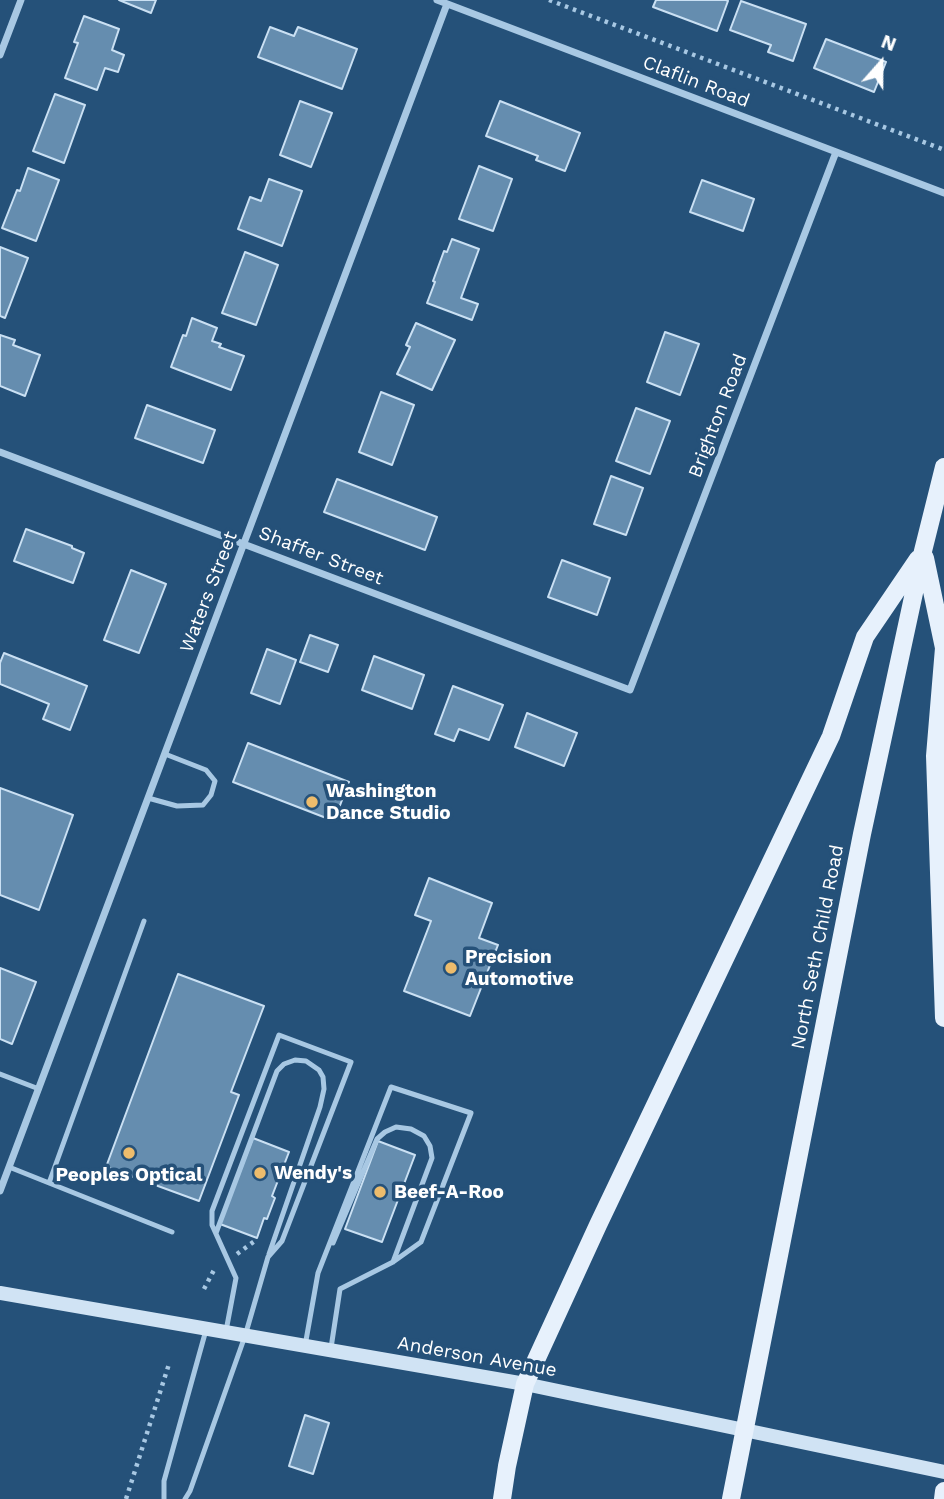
<!DOCTYPE html>
<html>
<head>
<meta charset="utf-8">
<style>
  body { margin:0 }
  #map { position:relative; width:944px; height:1499px; overflow:hidden; background:#255179; font-family:"Work Sans",sans-serif }
  canvas { display:block }
  .north { position:absolute; left:846px; top:28px; width:70px; height:70px; -webkit-text-stroke:5px #255179; paint-order:stroke; rotate:21deg; font-size:19px; font-weight:700; line-height:28px; text-align:center; color:#fff }
  .north::after { content:''; display:block; margin:auto; width:24px; height:32px; background:#fff; clip-path:polygon(50% 0,100% 100%,50% 72%,0 100%) }
</style>
</head>
<body>
<div id="map">
<canvas width="944" height="1499"></canvas>
<div class="north">N</div>
</div>
<script>
const c = document.querySelector('canvas').getContext('2d');
c.lineJoin = 'round';
function paint(path, color) {
  c.fillStyle = color;
  c.fill(path, 'evenodd');
}
function shape(rows) {
  const path = new Path2D();
  for (const r of rows) {
    path.moveTo(r[0], r[1]);
    for (let i = 2; i < r.length; i += 2) path.lineTo(r[i], r[i + 1]);
  }
  return path;
}
function stroke(path, color, width, dash) {
  c.strokeStyle = color;
  c.lineWidth = width;
  c.lineCap = dash ? 'butt' : 'round';
  c.setLineDash(dash || []);
  c.stroke(path);
}
function drawText(font, color, halo, rows, align = 'center') {
  c.font = font + ' "Work Sans",sans-serif';
  c.lineWidth = 7;
  c.setLineDash([]);
  c.textBaseline = 'middle';
  c.strokeStyle = halo;
  c.fillStyle = color;
  for (const [text, x, y, turn = 0] of rows) {
    c.save();
    c.translate(x, y);
    c.rotate((+turn || 0) * Math.PI / 180);
    c.textAlign = isNaN(turn) ? turn : align;
    if (halo) c.strokeText(text, 0, 0);
    c.fillText(text, 0, 0);
    c.restore();
  }
}
const building = shape([
  [119,0,156,0,151,13,119,0],
  [656,0,726,0,728,1,717,31,653,7,656,0],
  [741,1,806,24,793,61,768,52,771,45,730,30,741,1],
  [84,16,119,29,112,50,124,55,118,72,105,68,97,90,65,78,78,43,74,42,84,16],
  [270,27,294,36,298,27,357,49,342,89,258,57,270,27],
  [826,39,886,62,874,92,814,68,826,39],
  [55,94,85,105,64,163,33,151,55,94],
  [300,101,332,113,311,167,280,155,300,101],
  [500,101,580,133,565,171,536,160,538,156,486,136,500,101],
  [479,166,512,179,493,231,459,219,479,166],
  [28,168,59,180,36,241,2,228,17,190,20,191,28,168],
  [269,179,302,191,282,246,238,229,250,197,261,201,269,179],
  [702,180,754,199,743,231,690,212,702,180],
  [452,239,479,249,461,298,478,304,472,320,427,303,435,282,433,281,444,251,447,252,452,239],
  [0,247,28,258,5,318,0,316,0,247],
  [245,252,278,265,256,325,222,313,245,252],
  [192,318,217,328,212,341,221,344,219,347,244,356,231,390,171,367,183,335,186,336,192,318],
  [416,323,455,340,432,390,397,374,410,347,406,345,416,323],
  [665,332,699,344,680,395,647,382,665,332],
  [0,335,15,340,13,345,40,355,25,396,0,386,0,335],
  [381,392,414,405,392,465,359,452,381,392],
  [147,405,215,430,203,463,135,438,147,405],
  [636,408,670,421,650,474,616,461,636,408],
  [611,476,643,488,626,535,594,524,611,476],
  [337,479,437,517,425,550,324,512,337,479],
  [26,529,72,546,72,548,84,553,73,583,14,561,26,529],
  [562,560,610,578,597,615,548,597,562,560],
  [131,570,166,584,139,653,104,640,131,570],
  [310,635,338,645,328,672,300,662,310,635],
  [267,649,296,660,280,704,251,693,267,649],
  [4,653,87,686,70,730,43,719,49,704,0,684,0,663,4,653],
  [374,656,424,675,412,709,362,690,374,656],
  [453,686,503,705,489,740,459,729,454,741,435,734,453,686],
  [527,713,577,733,564,766,515,747,527,713],
  [248,743,349,782,334,821,233,782,248,743],
  [0,788,73,815,39,910,0,895,0,788],
  [429,878,492,903,479,938,498,945,470,1016,404,991,431,921,415,915,429,878],
  [0,968,36,982,12,1044,0,1039,0,968],
  [178,974,264,1006,231,1092,239,1095,199,1201,106,1167,178,974],
  [253,1138,289,1152,272,1196,275,1198,267,1219,264,1218,257,1238,220,1224,253,1138],
  [378,1141,415,1155,382,1242,345,1229,378,1141],
  [305,1415,329,1423,313,1474,289,1466,305,1415]
]);
paint(building, '#658daf');
stroke(building, '#cae0f3', 2);
stroke(shape([
  [549,0,942,149],
  [237,1254,256,1240],
  [204,1289,215,1268],
  [126,1499,169,1364]
]), '#a8c8e3', 4.5, [3.5, 5]);
stroke(shape([
  [148,798,177,806,203,805,211,795,215,781,206,770,165,754],
  [0,1074,39,1089],
  [9,1167,172,1232],
  [49,1183,144,921],
  [216,1233,277,1071,284,1064,295,1060,306,1061,319,1070,323,1077,324,1089,320,1107,269,1254],
  [333,1243,377,1139,385,1132,396,1127,411,1129,424,1136,430,1146,432,1158,393,1262],
  [305,1346,318,1273,391,1087,471,1113,421,1242,393,1262,340,1289,331,1348],
  [164,1499,164,1481,206,1330],
  [185,1499,190,1491,245,1336,268,1257,282,1241,351,1062,279,1035,212,1211,212,1225,236,1278,226,1331]
]), '#a8c8e3', 5);
stroke(shape([
  [437,0,944,193],
  [0,55,21,0],
  [0,452,630,690,836,152],
  [0,1191,447,4]
]), '#a8c8e3', 7);
stroke(shape([
  [0,1293,525,1384,944,1472]
]), '#d0e3f4', 14);
stroke(shape([
  [925,558,944,648,935,756,944,1018],
  [502,1499,507,1466,525,1384,598,1225,831,736,865,637,918,559],
  [731,1499,862,834,923,551,944,467],
  [943,1499,944,1491]
]), '#e7f1fc', 18);
for (const [x, y, r, color] of [
  [312,802,7,"#edbc6c"],
  [451,968,7,"#edbc6c"],
  [129,1153,7,"#edbc6c"],
  [260,1173,7,"#edbc6c"],
  [380,1192,7,"#edbc6c"]
]) {
  const dot = new Path2D();
  dot.arc(x, y, r, 0, 2 * Math.PI);
  c.fillStyle = color;
  c.fill(dot);
  stroke(dot, '#255179', 2.5);
}
drawText('19px', '#fff', '#255179', [
  ["Claflin Road",696,82,21],
  ["Brighton Road",718,416,-69],
  ["Shaffer Street",321,556,21],
  ["Waters Street",209,592,-69],
  ["North Seth Child Road",818,947,-79],
  ["Anderson Avenue",477,1357,10]
]);
drawText('bold 19px', '#fff', '#255179', [
  ["Washington",326,791],
  ["Dance Studio",326,813],
  ["Precision",465,957],
  ["Automotive",465,979],
  ["Wendy's",274,1173],
  ["Peoples Optical",129,1175,"center"],
  ["Beef-A-Roo",394,1192]
], 'left');
</script>
</body>
</html>
